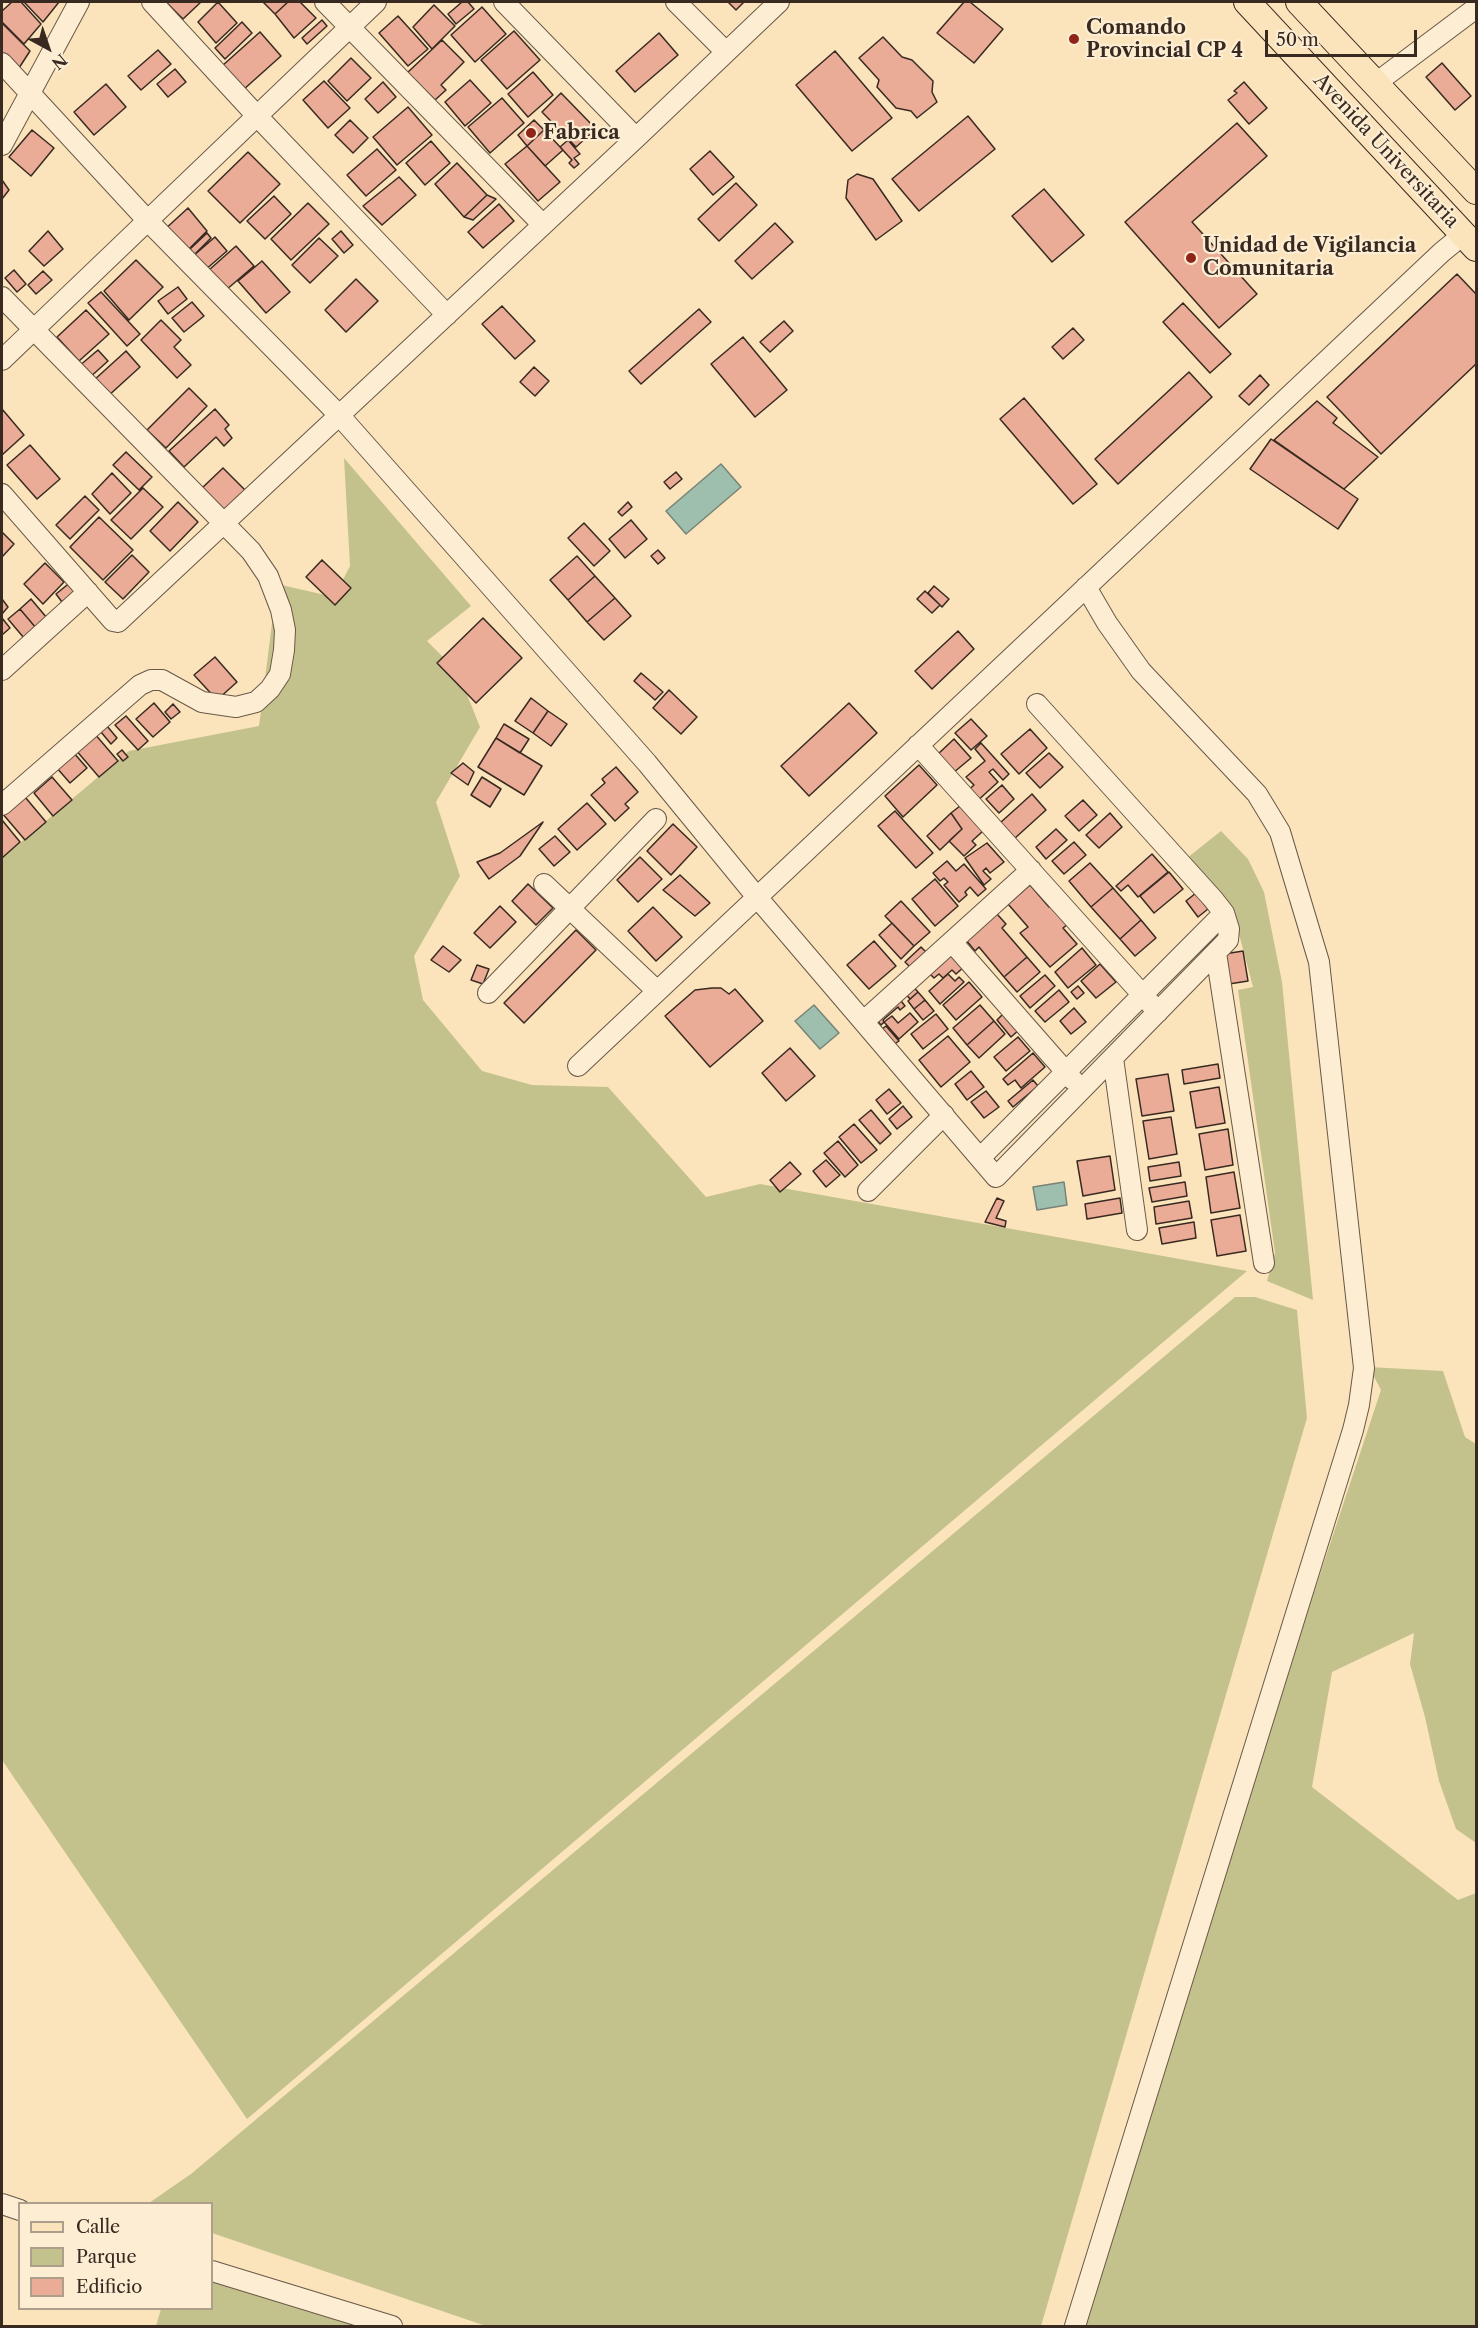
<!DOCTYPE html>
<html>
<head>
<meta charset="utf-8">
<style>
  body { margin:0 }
  #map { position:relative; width:1478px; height:2328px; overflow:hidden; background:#fbe4bb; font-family:"Libre Caslon Text",serif }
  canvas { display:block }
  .frame { position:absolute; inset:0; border:3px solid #382a21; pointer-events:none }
  .legend { position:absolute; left:18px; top:2202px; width:195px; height:108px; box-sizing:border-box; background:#fcedd3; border:2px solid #ae9f8c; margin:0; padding:8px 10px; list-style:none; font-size:18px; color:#382a21 }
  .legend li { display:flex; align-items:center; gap:12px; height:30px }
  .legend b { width:30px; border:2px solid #ae9f8c }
  .north { position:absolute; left:18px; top:18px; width:60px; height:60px; -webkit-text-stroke:4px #fcedd3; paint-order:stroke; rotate:140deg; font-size:16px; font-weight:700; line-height:24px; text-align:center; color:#382a21 }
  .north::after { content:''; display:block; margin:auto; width:21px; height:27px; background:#382a21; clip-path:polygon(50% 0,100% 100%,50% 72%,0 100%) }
  .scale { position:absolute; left:1265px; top:30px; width:152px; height:27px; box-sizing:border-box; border:3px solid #382a21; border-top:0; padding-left:8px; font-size:18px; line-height:21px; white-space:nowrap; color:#382a21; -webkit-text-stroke:4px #fcedd3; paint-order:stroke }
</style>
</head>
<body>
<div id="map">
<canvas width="1478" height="2328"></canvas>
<div class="frame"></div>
<ul class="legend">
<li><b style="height:8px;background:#fbe4bb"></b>Calle</li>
<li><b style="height:16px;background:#c4c28c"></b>Parque</li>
<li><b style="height:16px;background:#eaac96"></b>Edificio</li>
</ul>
<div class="north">N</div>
<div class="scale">50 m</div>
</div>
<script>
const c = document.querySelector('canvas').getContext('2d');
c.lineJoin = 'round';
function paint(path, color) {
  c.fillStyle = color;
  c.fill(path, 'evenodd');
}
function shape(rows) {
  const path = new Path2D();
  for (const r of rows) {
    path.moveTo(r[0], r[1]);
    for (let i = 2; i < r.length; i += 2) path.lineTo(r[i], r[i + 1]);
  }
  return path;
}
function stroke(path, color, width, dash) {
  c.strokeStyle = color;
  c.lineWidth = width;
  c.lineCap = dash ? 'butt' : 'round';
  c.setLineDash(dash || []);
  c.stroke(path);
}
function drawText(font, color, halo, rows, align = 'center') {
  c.font = font + ' "Libre Caslon Text",serif';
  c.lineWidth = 4.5;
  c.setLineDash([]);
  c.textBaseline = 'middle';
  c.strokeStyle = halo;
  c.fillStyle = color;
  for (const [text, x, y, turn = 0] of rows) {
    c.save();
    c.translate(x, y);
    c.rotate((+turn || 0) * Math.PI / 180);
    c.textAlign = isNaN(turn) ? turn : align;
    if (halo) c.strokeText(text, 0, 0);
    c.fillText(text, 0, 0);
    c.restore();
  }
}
paint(shape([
  [344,458,471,606,427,641,458,672,480,727,436,802,460,876,414,956,423,1000,482,1071,532,1085,608,1087,706,1197,760,1184,1247,1271,247,2119,2,1760,2,858,129,751,259,726,277,584,334,597,350,566],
  [1221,831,1248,859,1264,892,1282,982,1313,1300,1267,1281,1275,1253,1238,990,1253,987,1239,934,1228,909,1187,858],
  [1235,1297,1255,1297,1297,1310,1307,1418,1041,2326,486,2326,212,2233,212,2204,149,2203,191,2174],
  [1369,1367,1443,1371,1465,1437,1476,1444,1476,1843,1456,1829,1439,1781,1425,1717,1410,1664,1414,1633,1332,1672,1312,1787,1458,1900,1476,1893,1476,2326,1071,2326,1381,1390],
  [212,2276,360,2326,156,2326,161,2309,212,2308]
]), '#c4c28c');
const water = shape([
  [721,464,741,487,686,534,666,511,721,464],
  [814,1005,839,1033,820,1049,795,1021,814,1005],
  [1064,1182,1067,1205,1037,1210,1033,1187,1064,1182]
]);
paint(water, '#9fbfae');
stroke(water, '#768376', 1.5);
const building = shape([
  [12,2,21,2,41,24,24,44,2,22,2,11,12,2],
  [24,2,59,2,43,22,24,2],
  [166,2,201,2,183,19,166,2],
  [218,2,237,23,216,43,198,22,218,2],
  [263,2,288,2,275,14,263,2],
  [288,2,300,2,316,18,294,38,275,14,288,2],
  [462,2,468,2,474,9,456,24,448,14,462,2],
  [728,2,744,2,736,10,728,2],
  [964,2,970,2,1003,29,974,63,937,33,964,2],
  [434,5,455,26,432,49,413,27,434,5],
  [482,7,506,34,475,62,451,35,482,7],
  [398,16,428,49,408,66,379,33,398,16],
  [322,20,327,26,307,44,302,38,322,20],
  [242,22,252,33,225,59,215,48,242,22],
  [2,23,30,51,19,68,2,57,2,23],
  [514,31,540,60,507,89,481,60,514,31],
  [260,32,281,56,243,90,222,66,260,32],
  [659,33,678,55,635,92,616,71,659,33],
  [883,37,902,57,912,60,933,81,932,92,937,102,917,118,911,111,896,108,877,87,879,80,859,58,883,37],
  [442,40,464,62,441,85,446,90,435,100,407,73,442,40],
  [158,50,171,64,141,90,128,76,158,50],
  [835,51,892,118,852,151,796,85,835,51],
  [351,58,371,78,347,101,328,81,351,58],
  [1442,63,1471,96,1455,110,1426,77,1442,63],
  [175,69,186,82,168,97,157,84,175,69],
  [533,72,553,95,528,117,508,94,533,72],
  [470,80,491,103,465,126,445,102,470,80],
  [324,81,350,108,328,128,303,100,324,81],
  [383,82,396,97,378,113,365,99,383,82],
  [1244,82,1267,108,1249,124,1228,100,1237,93,1234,91,1244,82],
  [106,84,126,107,94,135,74,112,106,84],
  [561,93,596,129,576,147,542,112,561,93],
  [502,98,524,123,490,153,468,127,502,98],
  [408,107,432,135,397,165,373,137,408,107],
  [968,116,995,149,919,211,892,179,968,116],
  [350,120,368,138,353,153,335,135,350,120],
  [534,120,544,130,527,146,518,135,534,120],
  [1237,123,1267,156,1192,222,1257,294,1219,328,1125,222,1237,123],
  [32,130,54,148,31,176,9,157,32,130],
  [544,130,563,150,545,166,527,146,544,130],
  [568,140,580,154,574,158,579,164,574,168,569,163,572,160,560,147,568,140],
  [431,141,450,163,425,185,406,163,431,141],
  [527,146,560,182,538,201,505,164,527,146],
  [377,149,396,170,366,196,347,175,377,149],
  [710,151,734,177,713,195,690,169,710,151],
  [248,152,280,184,240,223,208,191,248,152],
  [457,163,487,195,464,217,435,184,457,163],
  [857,174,873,179,902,221,876,240,846,198,848,180,857,174],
  [399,177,416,195,382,225,363,206,399,177],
  [2,180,9,190,2,199,2,180],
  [736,183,757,205,719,241,698,219,736,183],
  [1044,189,1084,235,1052,262,1012,216,1044,189],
  [487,195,496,199,473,220,464,217,487,195],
  [274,196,291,214,265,239,247,221,274,196],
  [308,203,329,224,291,260,271,239,308,203],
  [499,204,514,221,483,248,468,232,499,204],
  [188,208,207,231,186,252,163,231,188,208],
  [775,223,793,242,752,279,735,261,775,223],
  [48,231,63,249,44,266,29,251,48,231],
  [341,231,353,245,344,253,332,239,341,231],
  [207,233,211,238,193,256,188,251,207,233],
  [215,237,227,251,204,271,192,257,215,237],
  [319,238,338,256,310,283,292,265,319,238],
  [236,246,254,266,226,290,209,270,236,246],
  [136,260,163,287,129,320,104,291,136,260],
  [262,261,290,292,266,313,238,281,262,261],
  [14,270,26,284,17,292,5,278,14,270],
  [43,271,52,280,36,294,28,285,43,271],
  [1457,274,1476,294,1476,364,1381,454,1327,397,1457,274],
  [356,279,378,301,346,332,325,310,356,279],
  [178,287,187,299,168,314,158,301,178,287],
  [101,292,140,334,127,346,88,303,101,292],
  [192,302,204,316,184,332,172,318,192,302],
  [1183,303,1231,354,1210,373,1163,322,1183,303],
  [502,306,535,341,515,359,482,324,502,306],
  [699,309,711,322,641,384,629,371,699,309],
  [86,310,109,334,79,361,57,337,86,310],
  [161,320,181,340,174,347,191,365,177,378,141,340,161,320],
  [784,321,793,331,770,352,760,342,784,321],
  [1073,328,1084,340,1063,359,1052,347,1073,328],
  [743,337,787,390,755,417,711,364,743,337],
  [98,350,108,361,88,379,78,367,98,350],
  [126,351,140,367,107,397,93,381,126,351],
  [534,367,549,381,535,396,520,382,534,367],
  [1189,372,1212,397,1118,484,1095,459,1189,372],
  [1260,375,1269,385,1249,405,1239,396,1260,375],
  [189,388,207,406,166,448,147,430,189,388],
  [1024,398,1097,484,1073,504,1000,419,1024,398],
  [1317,401,1337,418,1333,423,1378,457,1344,489,1274,440,1317,401],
  [2,409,24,435,2,455,2,409],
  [215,409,229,425,225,429,232,438,224,446,216,437,184,467,169,451,215,409],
  [1271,439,1358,499,1338,529,1250,469,1271,439],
  [30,445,60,479,37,499,7,465,30,445],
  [126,452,152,477,139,490,113,465,126,452],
  [223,468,245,490,224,510,201,489,223,468],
  [676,472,682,479,670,489,664,482,676,472],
  [112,473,131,493,110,514,92,494,112,473],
  [143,488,163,507,131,539,111,520,143,488],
  [85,496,99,510,70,539,56,525,85,496],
  [178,502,198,522,170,551,150,531,178,502],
  [628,502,632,507,622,516,618,512,628,502],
  [99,517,133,550,103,580,70,547,99,517],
  [631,520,647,539,625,558,609,539,631,520],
  [584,523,610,551,594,566,568,538,584,523],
  [2,532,14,544,2,557,2,532],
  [658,550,665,558,658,564,651,556,658,550],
  [132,555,149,572,123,599,105,582,132,555],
  [577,556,595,576,568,600,550,580,577,556],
  [322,560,351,588,335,605,306,577,322,560],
  [45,563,64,582,43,604,24,584,45,563],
  [595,576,615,598,587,622,568,600,595,576],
  [72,581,78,589,62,602,56,594,72,581],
  [934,586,949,599,942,607,928,593,934,586],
  [925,591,940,605,932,613,917,599,925,591],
  [615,598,631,616,604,640,587,622,615,598],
  [2,599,8,607,2,614,2,599],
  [31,599,47,618,36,628,20,609,31,599],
  [20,609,36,628,24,638,8,619,20,609],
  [2,618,10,628,2,635,2,618],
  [483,618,522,658,476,703,437,663,483,618],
  [958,631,974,649,932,689,915,671,958,631],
  [215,657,237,682,217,700,194,675,215,657],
  [641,673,663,692,655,700,634,681,641,673],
  [669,690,697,717,681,734,653,708,669,690],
  [531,698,548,711,533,733,515,721,531,698],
  [154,703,170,722,153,737,136,719,154,703],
  [849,703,877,733,809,796,781,766,849,703],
  [173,704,180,712,171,719,165,712,173,704],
  [548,711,567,724,551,746,533,733,548,711],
  [126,716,148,741,138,750,115,725,126,716],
  [971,719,987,736,971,750,955,733,971,719],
  [504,724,529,739,520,753,496,738,504,724],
  [107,726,117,738,111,744,101,732,107,726],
  [1030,729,1047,748,1019,774,1001,754,1030,729],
  [94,733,118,761,99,777,75,749,94,733],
  [496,738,542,766,524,795,478,767,496,738],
  [954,739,971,758,953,773,937,755,954,739],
  [981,743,1009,774,1003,780,993,769,989,772,998,782,975,803,965,793,974,785,966,777,985,761,975,749,981,743],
  [122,750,128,757,123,761,117,754,122,750],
  [73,752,87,768,70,783,56,767,73,752],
  [1049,753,1063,767,1040,788,1026,773,1049,753],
  [463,763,474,772,468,785,451,773,463,763],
  [919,765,937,785,903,817,885,796,919,765],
  [616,767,638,792,625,804,629,808,615,821,591,795,605,783,602,779,616,767],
  [52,777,72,800,53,816,34,793,52,777],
  [482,777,501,789,490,807,471,795,482,777],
  [1002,785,1014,799,999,813,986,799,1002,785],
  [20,791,46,822,25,840,2,813,20,791],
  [1032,794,1046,810,1014,839,1000,823,1032,794],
  [1083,800,1097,815,1079,831,1065,816,1083,800],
  [587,803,606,824,577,850,558,829,587,803],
  [960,806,983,831,972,841,976,845,964,856,949,841,962,829,951,813,960,806],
  [895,811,933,853,916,868,878,826,895,811],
  [951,813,962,829,940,850,927,836,951,813],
  [1110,813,1122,827,1099,848,1086,835,1110,813],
  [2,820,20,842,2,858,2,820],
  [543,822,520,856,489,879,477,862,500,853,543,822],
  [673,824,697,847,671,875,647,851,673,824],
  [1056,829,1067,840,1046,859,1036,847,1056,829],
  [555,836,570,852,554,866,539,849,555,836],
  [1074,842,1086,855,1064,874,1052,861,1074,842],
  [987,843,1004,862,990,873,986,868,983,871,991,879,984,885,965,858,987,843],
  [1152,854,1168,872,1138,897,1128,885,1121,891,1116,886,1152,854],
  [640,857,662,879,638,902,617,880,640,857],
  [947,861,956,871,964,864,986,889,978,896,970,887,965,892,967,895,959,902,944,885,948,882,944,878,940,881,933,873,947,861],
  [1090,863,1113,888,1091,907,1069,881,1090,863],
  [1169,872,1183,889,1154,913,1140,896,1169,872],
  [680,875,710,903,695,916,663,890,680,875],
  [935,879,958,906,935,926,912,899,935,879],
  [528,884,553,908,536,925,512,901,528,884],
  [1030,885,1049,907,1051,904,1068,924,1063,928,1077,944,1050,967,1020,933,1028,927,1008,904,1030,885],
  [1113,888,1141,920,1120,939,1091,907,1113,888],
  [1196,893,1208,909,1198,917,1186,901,1196,893],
  [901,901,930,932,914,946,885,916,901,901],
  [500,906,516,922,490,948,474,933,500,906],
  [653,907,682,937,656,961,628,931,653,907],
  [997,914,1006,924,1002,928,1027,957,1004,977,979,947,975,951,966,940,997,914],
  [1141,920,1156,938,1135,956,1120,939,1141,920],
  [892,923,914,946,901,959,879,935,892,923],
  [576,930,596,950,524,1023,504,1003,576,930],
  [874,941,896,966,869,989,847,965,874,941],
  [443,946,461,960,449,972,431,960,443,946],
  [921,947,926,952,910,967,905,962,921,947],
  [1082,948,1096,965,1068,988,1055,972,1082,948],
  [1243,951,1248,981,1229,984,1224,954,1243,951],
  [953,952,965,966,956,974,952,970,943,978,939,974,934,978,929,973,953,952],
  [1027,957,1040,972,1017,992,1004,977,1027,957],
  [1100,964,1116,982,1096,998,1081,981,1100,964],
  [477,965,489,969,483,984,471,980,477,965],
  [948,974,955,981,959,977,964,982,940,1004,929,991,948,974],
  [1045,975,1055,986,1030,1008,1020,996,1045,975],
  [969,982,982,997,956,1020,943,1005,969,982],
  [912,985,918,992,910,999,904,992,912,985],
  [1078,986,1084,993,1077,999,1071,992,1078,986],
  [712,988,721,988,729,994,735,989,763,1021,710,1067,665,1016,695,990,712,988],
  [1059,990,1069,1002,1045,1022,1035,1011,1059,990],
  [918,992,925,1000,914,1009,908,1001,918,992],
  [898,997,905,1006,900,1010,898,1007,883,1020,884,1022,881,1025,874,1017,898,997],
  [925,1000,934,1011,923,1020,914,1009,925,1000],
  [980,1005,994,1021,967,1045,953,1028,980,1005],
  [1074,1008,1086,1022,1071,1034,1060,1021,1074,1008],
  [1005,1012,1020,1029,1011,1037,997,1020,1005,1012],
  [910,1013,918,1022,899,1039,884,1022,892,1016,898,1023,910,1013],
  [936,1014,948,1029,923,1049,911,1034,936,1014],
  [994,1021,1005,1034,979,1058,967,1045,994,1021],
  [886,1026,899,1041,893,1045,881,1030,886,1026],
  [948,1036,970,1062,941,1087,919,1060,948,1036],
  [1018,1037,1030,1051,1006,1071,994,1057,1018,1037],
  [790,1048,815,1076,786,1101,762,1073,790,1048],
  [1033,1053,1045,1067,1021,1088,1015,1080,1008,1085,1003,1079,1033,1053],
  [1218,1064,1220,1078,1184,1084,1182,1070,1218,1064],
  [971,1071,984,1087,967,1100,955,1084,971,1071],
  [1168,1074,1174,1111,1142,1116,1136,1079,1168,1074],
  [1033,1080,1038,1086,1013,1107,1008,1101,1033,1080],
  [1219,1087,1225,1123,1196,1128,1190,1092,1219,1087],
  [889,1089,901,1103,887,1114,876,1100,889,1089],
  [986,1091,999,1107,984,1118,971,1102,986,1091],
  [903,1106,912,1117,897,1129,889,1119,903,1106],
  [871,1110,891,1134,880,1144,859,1120,871,1110],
  [1171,1117,1177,1154,1149,1159,1143,1121,1171,1117],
  [854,1124,877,1150,861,1163,839,1137,854,1124],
  [1228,1129,1233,1165,1205,1170,1199,1134,1228,1129],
  [838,1141,858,1165,845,1177,824,1153,838,1141],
  [1110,1156,1115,1190,1083,1196,1077,1161,1110,1156],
  [826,1160,840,1175,826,1187,813,1171,826,1160],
  [790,1162,801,1174,780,1192,770,1180,790,1162],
  [1179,1162,1181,1176,1150,1181,1148,1167,1179,1162],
  [1234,1172,1240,1208,1211,1213,1206,1177,1234,1172],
  [1185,1182,1187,1196,1152,1202,1149,1188,1185,1182],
  [997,1198,1004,1201,996,1218,1006,1221,1005,1227,985,1222,997,1198],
  [1120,1198,1122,1213,1087,1219,1085,1204,1120,1198],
  [1189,1201,1192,1218,1156,1224,1154,1207,1189,1201],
  [1240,1215,1246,1251,1217,1256,1211,1220,1240,1215],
  [1194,1222,1196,1238,1162,1244,1159,1228,1194,1222]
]);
paint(building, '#eaac96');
stroke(building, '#382a21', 1.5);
const minor = shape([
  [152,2,257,116,447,315],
  [325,2,543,225],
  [504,2,636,138],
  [676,2,726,52],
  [2,63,148,221,339,415,647,763,756,896,996,1177,1228,940,1229,929,1224,913,1213,899,1037,704],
  [1376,83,1476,8],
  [2,145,79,2],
  [2,297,251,551,268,576,281,610,285,630,284,650,280,674,270,689,256,702,236,707,202,702,162,680,151,680,140,685,2,805],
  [2,360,376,2],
  [2,494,113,621,118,622,636,138,779,2],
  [2,670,88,592],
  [918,745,1158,1012],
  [544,884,657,991],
  [952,942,1073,1080],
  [1216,953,1264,1263],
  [488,993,656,819],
  [864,1021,1031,870],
  [1113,1058,1137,1230],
  [578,1066,1442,252,1464,234],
  [980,1158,1224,913],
  [868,1191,944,1115],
  [2,2204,20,2210],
  [212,2271,392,2326],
  [1075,2326,1353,1430,1359,1405,1364,1368,1319,962,1280,832,1257,794,1141,671,1107,623,1086,587]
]);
const major = shape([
  [1247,2,1476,248],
  [1299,2,1476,191]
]);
stroke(minor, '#695848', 22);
stroke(major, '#382a21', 28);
stroke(minor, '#fcedd3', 20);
stroke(major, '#fbe4bb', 26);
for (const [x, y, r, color] of [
  [1074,39,6,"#8f2418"],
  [531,133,6,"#8f2418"],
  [1191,258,6,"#8f2418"]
]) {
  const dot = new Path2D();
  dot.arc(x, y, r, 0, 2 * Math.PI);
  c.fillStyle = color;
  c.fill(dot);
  stroke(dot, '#fcedd3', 2);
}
drawText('bold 20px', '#382a21', '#fcedd3', [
  ["Comando",1086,28],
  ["Provincial CP 4",1086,51],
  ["Fabrica",543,133],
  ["Unidad de Vigilancia",1203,246],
  ["Comunitaria",1203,269]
], 'left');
drawText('20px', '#382a21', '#fcedd3', [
  ["Avenida Universitaria",1386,151,47]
]);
</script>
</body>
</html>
